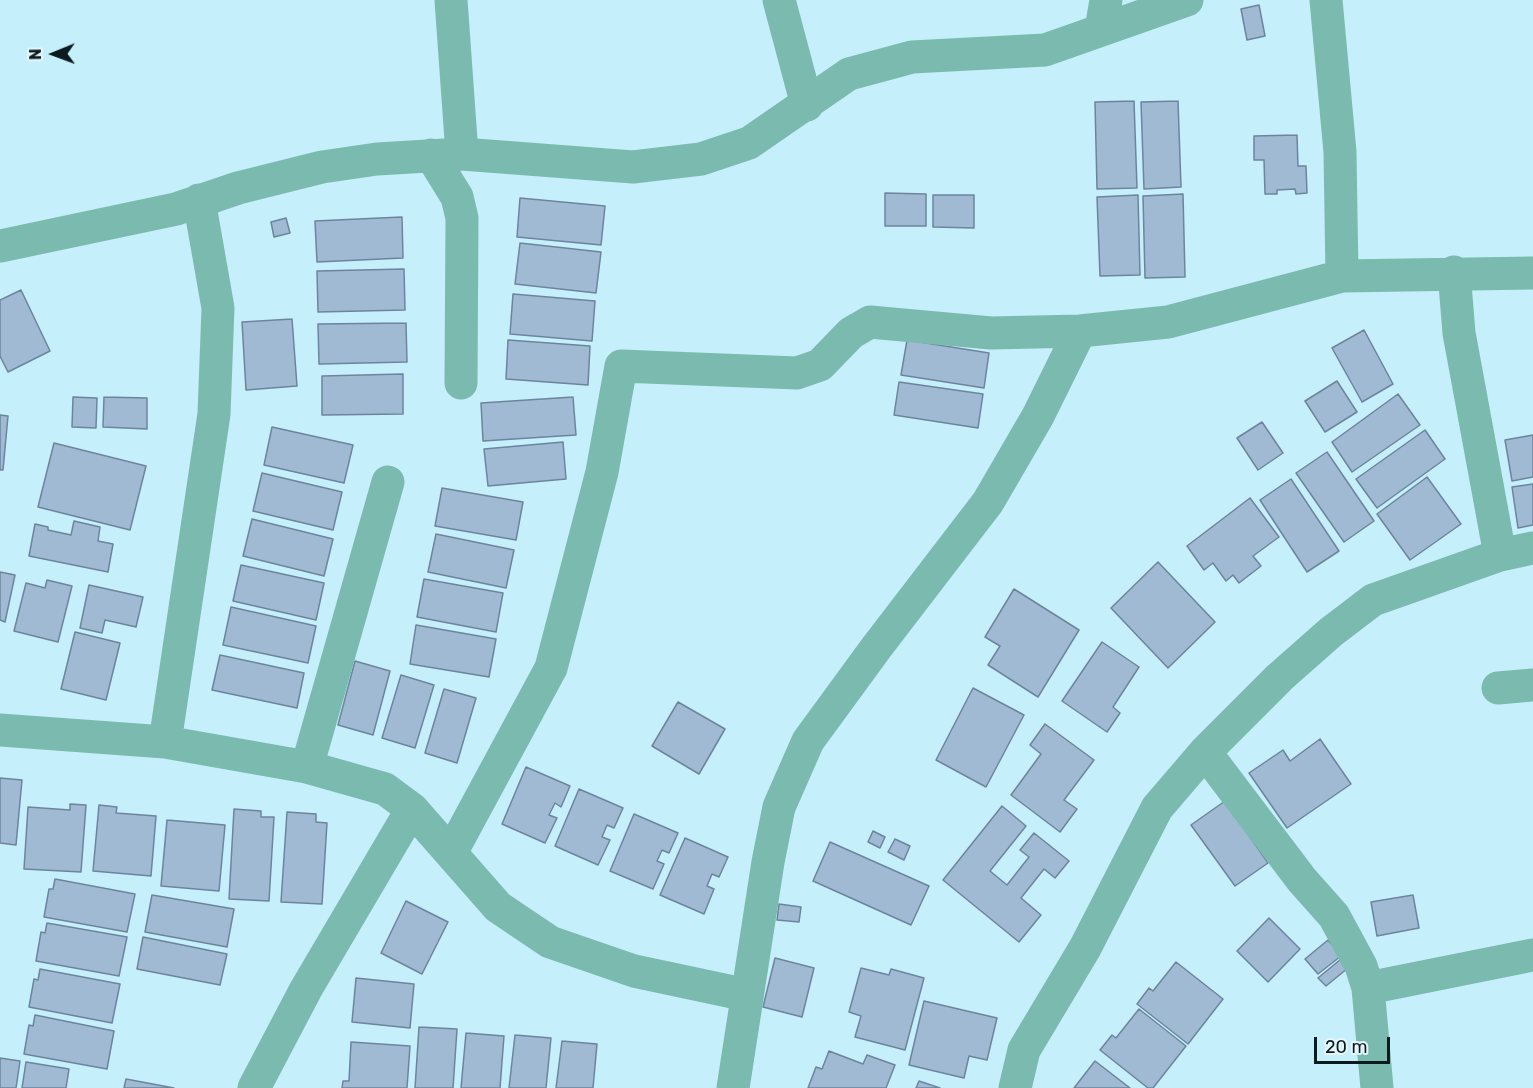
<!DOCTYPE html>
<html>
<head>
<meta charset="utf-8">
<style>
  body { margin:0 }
  #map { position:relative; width:1533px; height:1088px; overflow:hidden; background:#c5effa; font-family:Rubik,sans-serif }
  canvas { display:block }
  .north { position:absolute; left:24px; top:24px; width:60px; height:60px; -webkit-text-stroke:4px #e7f7fc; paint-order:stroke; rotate:269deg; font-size:16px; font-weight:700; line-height:24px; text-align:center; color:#0b1b1f }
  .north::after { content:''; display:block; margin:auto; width:21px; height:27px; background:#0b1b1f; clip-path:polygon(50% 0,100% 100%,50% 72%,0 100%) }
  .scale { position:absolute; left:1314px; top:1037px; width:76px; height:27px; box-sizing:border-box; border:3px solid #0b1b1f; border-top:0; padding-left:8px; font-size:18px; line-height:21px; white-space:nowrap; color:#0b1b1f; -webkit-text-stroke:4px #e7f7fc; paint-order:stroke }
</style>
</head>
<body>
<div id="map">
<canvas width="1533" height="1088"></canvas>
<div class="north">N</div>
<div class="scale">20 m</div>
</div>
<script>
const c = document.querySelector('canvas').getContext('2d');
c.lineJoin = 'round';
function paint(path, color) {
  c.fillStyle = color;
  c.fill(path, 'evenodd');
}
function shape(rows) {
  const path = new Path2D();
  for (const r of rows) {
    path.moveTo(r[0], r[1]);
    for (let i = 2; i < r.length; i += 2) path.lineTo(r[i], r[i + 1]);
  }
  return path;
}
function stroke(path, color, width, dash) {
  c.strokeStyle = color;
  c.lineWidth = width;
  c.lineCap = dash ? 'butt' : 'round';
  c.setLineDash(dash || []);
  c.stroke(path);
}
const building = shape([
  [1259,5,1265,36,1247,40,1241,9,1259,5],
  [1134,101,1137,188,1097,189,1095,102,1134,101],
  [1178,101,1181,187,1144,189,1141,102,1178,101],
  [1297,135,1298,166,1306,166,1307,193,1296,194,1295,189,1277,190,1277,194,1265,194,1264,160,1254,160,1254,136,1297,135],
  [885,193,926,194,926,226,885,226,885,193],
  [1183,194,1185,277,1145,278,1143,196,1183,194],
  [933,195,974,195,974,228,933,227,933,195],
  [1138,195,1140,275,1100,276,1097,197,1138,195],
  [520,198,605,206,601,245,517,237,520,198],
  [402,217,403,258,317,262,315,221,402,217],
  [286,218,290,233,274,237,271,222,286,218],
  [520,243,601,252,596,293,515,284,520,243],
  [404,269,405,310,318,312,317,271,404,269],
  [21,290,50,351,8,372,0,356,0,300,21,290],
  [513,294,595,301,592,341,510,334,513,294],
  [292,319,297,386,246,390,242,322,292,319],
  [406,323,407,362,319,364,318,324,406,323],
  [1364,330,1393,384,1362,402,1332,348,1364,330],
  [508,340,590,346,588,385,506,379,508,340],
  [907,340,989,353,984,388,901,375,907,340],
  [403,374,403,414,322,415,322,376,403,374],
  [1337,381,1357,412,1325,432,1305,401,1337,381],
  [899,382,983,394,978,428,894,415,899,382],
  [1398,394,1420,425,1352,472,1332,442,1398,394],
  [73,397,97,398,96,428,72,427,73,397],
  [104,397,147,398,147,429,103,427,104,397],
  [573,397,576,435,483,441,481,403,573,397],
  [0,415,8,416,3,470,0,470,0,415],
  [1262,422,1283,453,1258,470,1237,438,1262,422],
  [272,427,353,445,344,483,264,465,272,427],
  [1425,430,1445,459,1377,508,1356,479,1425,430],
  [1533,435,1533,477,1512,481,1505,440,1533,435],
  [563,442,566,479,488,486,484,449,563,442],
  [54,443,146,466,130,530,38,507,54,443],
  [1327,452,1374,521,1344,542,1296,473,1327,452],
  [262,473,342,492,333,530,253,511,262,473],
  [1427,477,1461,524,1410,560,1377,514,1427,477],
  [1291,479,1339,551,1307,572,1260,500,1291,479],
  [1533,484,1533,525,1518,528,1512,487,1533,484],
  [442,488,523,502,516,540,435,526,442,488],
  [1250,498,1279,537,1253,556,1261,566,1239,583,1233,575,1226,581,1213,563,1204,570,1187,546,1250,498],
  [252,519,333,539,324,576,243,556,252,519],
  [74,521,100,527,98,541,113,544,108,572,29,556,35,524,48,527,48,530,71,535,74,521],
  [436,534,514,550,506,588,428,572,436,534],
  [1158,562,1215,622,1168,668,1111,608,1158,562],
  [241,565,324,583,316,620,233,601,241,565],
  [0,572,15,575,5,622,0,620,0,572],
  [424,579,503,593,496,632,417,617,424,579],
  [47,580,72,586,58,642,14,631,26,583,45,588,47,580],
  [89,585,143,597,136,627,105,620,102,633,80,628,89,585],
  [1014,589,1079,630,1038,697,988,665,1000,646,985,637,1014,589],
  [231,607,316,626,308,663,223,645,231,607],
  [416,625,496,639,489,677,410,664,416,625],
  [75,632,120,643,106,700,61,689,75,632],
  [1102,642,1139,667,1113,707,1120,713,1107,732,1062,701,1102,642],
  [220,655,304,673,297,708,212,690,220,655],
  [355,661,390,671,373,735,338,725,355,661],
  [401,675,434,685,415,748,382,738,401,675],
  [973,688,1024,715,986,787,936,760,973,688],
  [444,689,476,698,457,763,425,753,444,689],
  [678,702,725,729,699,774,652,746,678,702],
  [1045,724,1094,760,1064,800,1077,809,1060,832,1011,795,1041,754,1030,745,1045,724],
  [1320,739,1351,784,1287,828,1249,773,1283,750,1290,761,1320,739],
  [526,767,570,786,561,807,555,803,549,815,557,818,545,843,502,824,526,767],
  [0,778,22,780,16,845,0,843,0,778],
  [579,789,623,808,614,828,607,825,602,837,610,840,598,865,555,846,579,789],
  [1225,801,1268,863,1235,886,1191,825,1225,801],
  [70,804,86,805,81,872,24,869,28,807,70,810,70,804],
  [99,805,117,807,116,813,156,816,151,876,93,871,99,805],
  [1002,806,1026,826,990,871,1007,885,1029,857,1020,850,1034,833,1069,861,1055,878,1044,869,1021,898,1041,915,1019,942,943,880,1002,806],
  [234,809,261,811,261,817,274,817,269,901,229,899,234,809],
  [287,812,316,814,316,822,327,823,322,904,281,902,287,812],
  [634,814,678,833,669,853,662,850,657,861,664,864,653,889,610,871,634,814],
  [167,820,225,825,219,891,161,886,167,820],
  [873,831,885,837,880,848,868,842,873,831],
  [685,838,728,857,719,877,712,874,707,886,714,889,704,914,660,895,685,838],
  [895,839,910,846,904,860,888,852,895,839],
  [830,842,929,886,911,925,813,881,830,842],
  [55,879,135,894,127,932,44,917,49,889,53,889,55,879],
  [152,895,234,909,227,947,145,932,152,895],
  [1413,895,1419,928,1377,936,1371,902,1413,895],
  [406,901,448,922,422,974,381,953,406,901],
  [779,904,801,907,799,922,777,920,779,904],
  [1269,918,1300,949,1268,982,1237,951,1269,918],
  [47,923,127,937,119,976,36,961,41,932,45,933,47,923],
  [143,937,227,954,220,985,137,969,143,937],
  [1328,940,1341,956,1318,974,1305,959,1328,940],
  [775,958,814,968,802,1017,763,1007,775,958],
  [1341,959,1348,968,1326,986,1318,978,1341,959],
  [1176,962,1223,999,1188,1044,1137,1004,1149,988,1153,991,1176,962],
  [861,968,889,975,891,969,924,978,905,1050,855,1037,861,1016,849,1012,861,968],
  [40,969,120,984,112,1023,29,1007,34,979,38,980,40,969],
  [356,978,414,984,410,1028,352,1022,356,978],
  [924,1001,997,1018,987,1060,969,1056,964,1078,909,1065,924,1001],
  [1139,1009,1186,1046,1153,1088,1148,1088,1100,1050,1112,1035,1116,1038,1139,1009],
  [35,1015,114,1031,107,1069,24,1054,29,1025,33,1026,35,1015],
  [419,1027,457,1029,453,1088,415,1088,419,1027],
  [466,1033,504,1036,500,1088,461,1088,466,1033],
  [515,1035,551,1038,546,1088,509,1088,515,1035],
  [562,1041,597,1044,593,1088,556,1088,562,1041],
  [351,1042,410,1046,407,1088,342,1088,343,1081,349,1081,351,1042],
  [829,1051,863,1064,867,1055,895,1065,886,1088,808,1088,816,1067,822,1069,829,1051],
  [0,1058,20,1061,16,1088,0,1088,0,1058],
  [1095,1061,1130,1088,1074,1088,1095,1061],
  [26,1062,69,1069,66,1088,22,1088,26,1062],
  [126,1079,174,1088,124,1088,126,1079],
  [919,1081,940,1088,916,1088,919,1081]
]);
paint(building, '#a0bad4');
stroke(building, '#6c859d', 1.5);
stroke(shape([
  [451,0,462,154],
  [779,0,807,105],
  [1326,0,1340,152,1342,276],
  [1101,30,1106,0],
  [431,155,457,197,462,218,461,383],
  [0,246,176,209,238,188,322,167,377,159,462,154,633,167,701,159,749,143,849,74,912,57,1045,50,1187,0],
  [1454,272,1459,333,1500,555],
  [1498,688,1533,685],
  [0,730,165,742,307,767,385,789,412,809,498,907,550,942,634,971,747,995],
  [165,742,214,414,218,308,199,200],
  [1205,752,1302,880,1334,916,1361,966,1368,988,1377,1088],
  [307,767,388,482],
  [451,853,551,668,602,472,621,366,797,373,820,365,851,333,870,322,991,333,1080,331,1168,322,1342,276,1533,273],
  [1368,988,1533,955],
  [254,1088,306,989,412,809],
  [733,1088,768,862,779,807,808,741,876,648,988,502,1038,416,1080,331],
  [1015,1088,1024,1050,1085,948,1157,808,1205,752,1280,677,1331,632,1373,600,1500,555,1533,548]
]), '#7bbaaf', 33);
</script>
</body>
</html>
